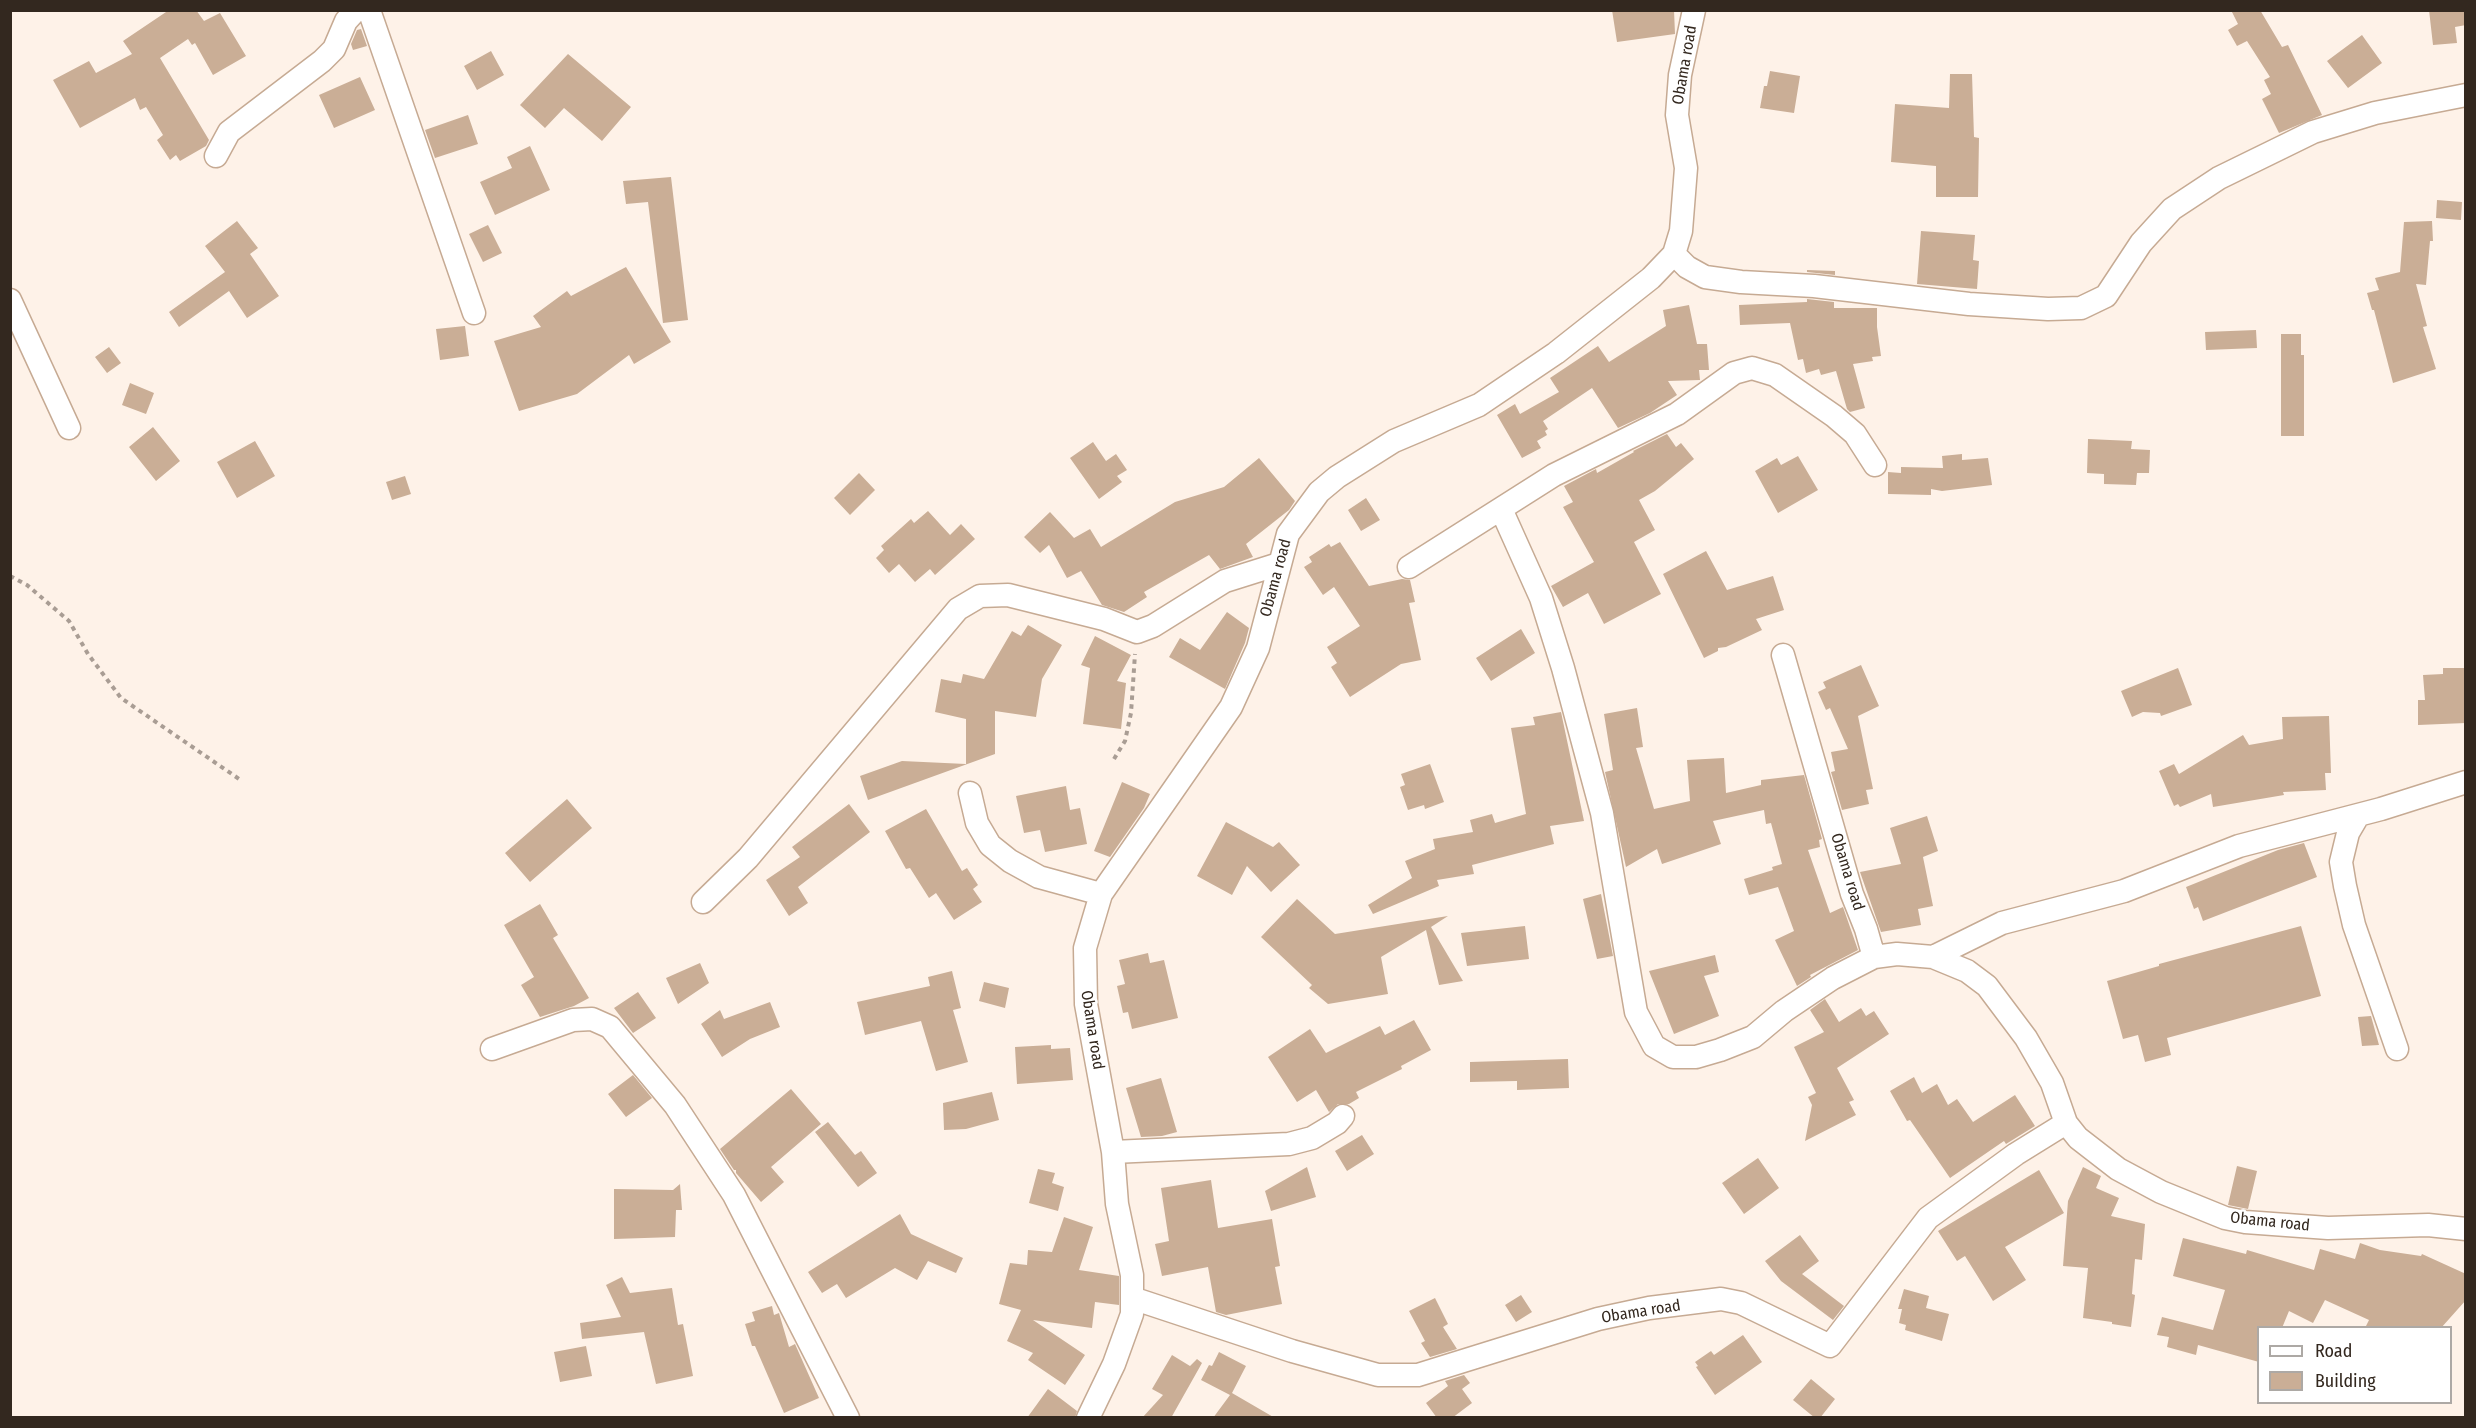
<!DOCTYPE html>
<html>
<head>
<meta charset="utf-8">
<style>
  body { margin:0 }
  #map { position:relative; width:2476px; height:1428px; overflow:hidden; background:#fef2e8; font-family:"Fira Sans Condensed",sans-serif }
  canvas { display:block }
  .frame { position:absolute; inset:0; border:12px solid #33281f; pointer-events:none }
  .legend { position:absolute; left:2257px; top:1326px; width:195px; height:78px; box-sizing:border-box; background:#fff; border:2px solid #ada9a5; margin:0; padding:8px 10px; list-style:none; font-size:18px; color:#33281f }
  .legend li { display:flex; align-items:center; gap:12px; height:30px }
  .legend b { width:30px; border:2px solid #ada9a5 }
</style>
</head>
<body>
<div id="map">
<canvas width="2476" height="1428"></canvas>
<div class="frame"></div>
<ul class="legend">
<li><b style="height:8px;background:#fff"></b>Road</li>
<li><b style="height:16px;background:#caae96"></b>Building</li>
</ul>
</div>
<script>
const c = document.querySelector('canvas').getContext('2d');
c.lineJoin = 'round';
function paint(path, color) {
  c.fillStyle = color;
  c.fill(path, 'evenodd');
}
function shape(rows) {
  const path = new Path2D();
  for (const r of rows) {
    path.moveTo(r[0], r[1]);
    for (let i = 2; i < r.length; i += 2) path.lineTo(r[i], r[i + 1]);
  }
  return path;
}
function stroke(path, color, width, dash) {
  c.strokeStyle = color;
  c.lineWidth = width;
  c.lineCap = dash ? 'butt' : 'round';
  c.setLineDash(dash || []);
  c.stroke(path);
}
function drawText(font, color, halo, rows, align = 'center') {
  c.font = font + ' "Fira Sans Condensed",sans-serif';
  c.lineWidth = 5;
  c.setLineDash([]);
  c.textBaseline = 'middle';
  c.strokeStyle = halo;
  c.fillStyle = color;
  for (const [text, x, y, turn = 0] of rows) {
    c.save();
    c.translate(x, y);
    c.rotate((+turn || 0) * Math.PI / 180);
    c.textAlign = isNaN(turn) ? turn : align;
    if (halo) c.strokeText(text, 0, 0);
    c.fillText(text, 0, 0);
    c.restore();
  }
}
paint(shape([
  [169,10,196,10,204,21,220,13,246,56,213,75,195,43,192,45,188,39,160,58,209,140,206,146,180,161,176,155,170,160,157,140,163,135,146,107,140,110,135,98,80,128,53,80,89,61,96,73,132,54,123,41],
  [1612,10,1674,10,1675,34,1617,42],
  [2231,10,2260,10,2282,47,2288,45,2322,115,2279,133,2262,99,2271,94,2264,80,2270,77,2247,41,2237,46,2228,30,2238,24],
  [2429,10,2466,10,2466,25,2455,27,2457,43,2433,45],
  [361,29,367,46,353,50,351,44,357,30],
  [2362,35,2382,63,2348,88,2327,61],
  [491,51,504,75,477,90,464,66],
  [568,54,631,107,602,141,564,108,545,128,520,105],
  [1770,71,1800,76,1794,113,1760,108,1764,86,1767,86],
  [1950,74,1972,74,1974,137,1979,138,1978,197,1936,197,1936,166,1891,162,1895,104,1949,108],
  [360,77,375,110,334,128,319,95],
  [468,115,478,144,435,158,425,130],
  [530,146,550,190,495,215,480,182,512,168,507,157],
  [671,177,688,320,663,323,648,202,626,204,623,181],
  [2437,200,2462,202,2461,220,2436,218],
  [237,221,258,248,250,254,279,296,247,318,229,291,179,327,169,312,225,272,205,246],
  [2432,221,2433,241,2430,241,2426,285,2416,284,2427,326,2423,327,2436,369,2393,383,2374,310,2372,310,2367,293,2379,290,2375,278,2400,272,2404,222],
  [488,225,502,253,483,262,469,234],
  [1921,231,1975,235,1973,260,1979,261,1977,289,1917,284],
  [626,267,671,342,634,364,629,355,577,394,519,411,494,341,541,327,533,316,567,291,571,296],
  [1807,270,1835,271,1835,275,1807,272],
  [1807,299,1834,302,1834,308,1877,308,1877,327,1881,356,1872,357,1873,361,1853,364,1865,408,1850,412,1847,409,1836,371,1821,375,1819,369,1806,373,1803,359,1798,360,1790,323,1740,325,1739,305,1807,302],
  [1689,305,1697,344,1707,344,1709,370,1699,370,1700,380,1668,381,1677,395,1650,413,1618,428,1592,388,1543,421,1548,429,1545,431,1547,435,1537,441,1541,448,1522,458,1497,415,1515,404,1520,414,1559,392,1550,378,1598,346,1609,362,1666,326,1663,310],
  [465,326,469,356,440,360,436,329],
  [2256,330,2257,348,2206,350,2205,332],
  [2281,334,2301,334,2301,355,2304,355,2304,436,2281,436],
  [109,347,121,363,107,373,95,357],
  [130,383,154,393,146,414,122,405],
  [153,427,180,461,156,481,129,447],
  [1667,434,1676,447,1681,443,1694,459,1655,491,1639,500,1655,530,1634,542,1661,594,1604,624,1588,593,1563,607,1551,586,1594,562,1563,507,1573,502,1564,486,1596,469,1597,473,1634,452,1633,451],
  [2088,439,2132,441,2131,449,2150,450,2149,473,2137,473,2136,485,2104,484,2104,474,2087,473],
  [255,441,275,476,237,498,217,462],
  [1093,442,1106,461,1116,454,1127,470,1117,476,1122,482,1099,499,1070,458],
  [1962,454,1962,460,1988,458,1992,485,1942,491,1931,489,1931,495,1888,494,1888,472,1901,473,1901,467,1943,468,1942,456],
  [1798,456,1818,490,1778,513,1755,471,1777,458,1781,465],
  [1259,458,1295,501,1289,510,1246,544,1253,557,1220,569,1209,555,1144,592,1147,597,1124,612,1102,605,1081,571,1067,578,1049,545,1040,553,1024,537,1050,512,1074,538,1090,529,1101,547,1175,502,1224,487],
  [859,473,875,490,850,515,834,498],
  [405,476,411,494,392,500,386,482],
  [1366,498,1380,520,1361,531,1348,510],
  [928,511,950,535,961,524,975,539,935,575,930,569,915,582,899,564,889,573,876,558,884,550,881,546,911,519,914,523],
  [1340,542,1369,586,1402,579,1410,580,1415,602,1409,603,1421,660,1401,664,1350,697,1331,667,1337,663,1327,647,1360,626,1334,587,1323,595,1304,567,1312,562,1309,557,1329,544,1331,547],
  [1706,551,1727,590,1773,576,1784,610,1756,619,1762,630,1726,647,1718,648,1718,651,1704,658,1663,574],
  [1227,612,1249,628,1245,643,1225,689,1169,657,1180,638,1200,650],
  [1028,625,1062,645,1042,679,1036,717,995,711,995,754,868,800,860,776,902,761,966,764,966,719,935,712,941,679,961,683,963,674,984,679,1012,631,1021,636],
  [1521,629,1535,653,1491,681,1476,658],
  [1095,636,1131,655,1117,681,1126,683,1121,729,1083,724,1090,668,1081,665],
  [1861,665,1879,706,1858,716,1873,789,1866,790,1869,804,1842,810,1831,772,1835,771,1831,752,1848,749,1830,708,1826,710,1818,692,1826,688,1823,682],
  [2178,668,2192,705,2161,716,2160,713,2143,712,2132,717,2121,691],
  [2443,668,2466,668,2466,723,2418,725,2418,700,2425,700,2423,675,2443,674],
  [1637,708,1643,747,1636,748,1654,809,1690,801,1687,760,1724,758,1726,793,1761,785,1761,780,1804,775,1822,839,1819,840,1820,847,1808,850,1830,913,1843,907,1858,950,1810,975,1811,977,1797,986,1775,940,1794,931,1778,887,1749,895,1744,879,1773,870,1772,867,1782,864,1771,823,1766,824,1764,810,1713,821,1721,844,1662,864,1657,849,1626,867,1605,772,1613,770,1604,714],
  [1561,712,1584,821,1550,826,1554,844,1472,865,1474,874,1437,880,1439,886,1373,914,1368,905,1412,878,1405,861,1435,849,1433,839,1473,832,1470,820,1492,814,1495,823,1526,814,1511,728,1535,725,1533,717],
  [2329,716,2331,773,2325,773,2326,790,2283,792,2284,795,2213,807,2211,794,2180,807,2178,804,2174,806,2159,771,2174,764,2179,774,2243,735,2249,745,2283,739,2282,717],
  [1430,764,1444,802,1425,809,1424,805,1408,810,1400,787,1405,785,1401,774],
  [1122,782,1150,794,1144,808,1110,857,1094,851],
  [1066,786,1070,810,1080,808,1087,844,1045,852,1040,830,1024,833,1016,796],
  [567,799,592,828,530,882,505,853],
  [849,804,870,832,798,887,808,903,789,916,766,880,800,857,792,847],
  [926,809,962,871,967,868,978,885,973,889,982,902,954,920,936,893,929,898,910,868,906,869,885,831],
  [1927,816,1938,851,1923,857,1933,906,1918,909,1921,925,1881,932,1860,872,1901,864,1890,828],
  [1226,822,1273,847,1279,842,1300,865,1271,892,1247,866,1232,895,1197,876],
  [2304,843,2317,877,2203,921,2198,907,2194,909,2186,887,2278,850],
  [1601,894,1613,956,1597,959,1583,899],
  [1297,899,1335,934,1448,916,1431,927,1463,981,1439,985,1426,930,1381,957,1388,994,1328,1004,1309,988,1312,985,1261,937],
  [540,904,558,935,553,938,589,998,574,1006,540,1017,521,985,534,977,504,925],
  [1525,926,1529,959,1467,966,1461,933],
  [2301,926,2321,996,2167,1038,2171,1055,2145,1062,2138,1035,2123,1039,2107,981,2159,966,2159,964],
  [1148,953,1150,963,1164,960,1178,1018,1132,1029,1128,1012,1123,1013,1117,986,1125,984,1119,960],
  [1715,955,1719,972,1704,976,1719,1016,1674,1034,1649,971],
  [700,963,709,983,678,1004,666,978],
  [952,971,961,1008,953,1010,968,1062,936,1071,921,1021,865,1035,857,1002,930,986,928,977],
  [984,982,1009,988,1005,1008,979,1001],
  [638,992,656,1018,633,1033,614,1008],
  [1825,999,1839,1022,1861,1008,1866,1016,1874,1011,1889,1034,1837,1068,1854,1100,1849,1102,1856,1115,1805,1141,1812,1105,1808,1097,1816,1093,1794,1047,1824,1032,1810,1010],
  [770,1002,780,1027,750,1039,722,1057,701,1024,720,1010,724,1019],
  [2371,1016,2379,1045,2362,1046,2358,1017],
  [1414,1020,1431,1050,1401,1066,1402,1069,1356,1092,1359,1098,1349,1104,1338,1104,1329,1112,1316,1090,1297,1102,1268,1057,1310,1029,1326,1053,1380,1026,1385,1035],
  [1051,1045,1051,1049,1070,1048,1073,1080,1017,1084,1015,1047],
  [1568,1059,1569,1088,1517,1090,1517,1081,1470,1082,1470,1062],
  [633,1075,652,1098,626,1117,608,1094],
  [1914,1077,1922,1093,1937,1084,1948,1105,1957,1099,1973,1122,2015,1095,2035,1126,2006,1144,2004,1141,1950,1178,1910,1120,1907,1121,1890,1091],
  [1161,1078,1177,1132,1162,1136,1141,1137,1126,1088],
  [791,1089,821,1124,771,1167,784,1182,761,1202,736,1173,736,1170,734,1170,720,1149],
  [992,1092,999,1120,966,1129,944,1130,943,1103],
  [828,1122,855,1155,861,1151,877,1173,858,1187,815,1132],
  [1362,1135,1374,1154,1347,1171,1335,1151],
  [1758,1158,1779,1188,1744,1214,1722,1183],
  [2237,1166,2257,1171,2248,1209,2228,1205],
  [1307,1167,1316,1197,1271,1211,1265,1191],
  [2083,1167,2101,1176,2096,1188,2119,1198,2111,1216,2145,1224,2142,1260,2135,1259,2132,1294,2135,1295,2131,1327,2112,1324,2112,1322,2083,1318,2088,1268,2063,1266,2068,1201],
  [1038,1169,1055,1173,1052,1183,1064,1187,1058,1211,1029,1203],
  [2039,1170,2064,1213,2005,1247,2026,1280,1993,1301,1965,1256,1957,1261,1938,1231],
  [1211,1180,1218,1228,1272,1219,1280,1266,1275,1267,1282,1304,1226,1315,1216,1312,1208,1267,1162,1276,1155,1244,1169,1241,1161,1188],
  [680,1184,682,1210,676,1210,675,1237,614,1239,614,1189,673,1190],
  [900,1214,911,1234,963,1258,956,1273,928,1261,917,1280,895,1268,846,1298,837,1284,822,1293,808,1272],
  [1064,1217,1093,1227,1079,1270,1119,1276,1119,1305,1095,1302,1092,1328,1033,1320,1085,1355,1065,1385,1028,1360,1033,1353,1007,1341,1021,1310,999,1304,1010,1263,1027,1265,1028,1250,1052,1252],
  [1800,1235,1819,1261,1802,1274,1844,1306,1833,1320,1781,1281,1765,1261],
  [2183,1238,2246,1254,2247,1250,2314,1270,2320,1249,2355,1259,2360,1243,2380,1250,2421,1256,2422,1254,2466,1274,2466,1300,2441,1328,2365,1328,2369,1320,2325,1300,2313,1323,2289,1311,2282,1328,2259,1328,2259,1362,2198,1345,2196,1355,2167,1347,2169,1337,2157,1335,2162,1317,2213,1330,2225,1290,2173,1276],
  [622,1277,630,1293,672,1288,678,1325,683,1324,693,1376,656,1384,644,1332,582,1339,580,1323,621,1317,606,1285],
  [1904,1289,1929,1296,1926,1308,1949,1314,1942,1341,1905,1330,1906,1325,1899,1323,1902,1309,1898,1309],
  [1521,1295,1532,1312,1516,1322,1505,1305],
  [1435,1298,1448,1324,1443,1327,1457,1349,1430,1357,1421,1343,1425,1341,1409,1311],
  [772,1306,774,1315,779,1313,789,1347,795,1344,819,1398,784,1413,755,1346,752,1346,745,1324,755,1321,752,1312],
  [1743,1335,1762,1362,1715,1395,1696,1367,1698,1366,1695,1362,1711,1351,1714,1355],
  [586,1346,592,1376,560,1382,554,1352],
  [1219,1352,1246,1366,1232,1393,1275,1418,1213,1418,1230,1395,1201,1380,1209,1365,1212,1366],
  [1172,1355,1190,1366,1197,1359,1202,1363,1171,1418,1142,1418,1163,1395,1152,1389],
  [1464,1375,1470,1383,1462,1389,1472,1403,1452,1418,1437,1418,1426,1403,1448,1386,1445,1381],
  [1811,1379,1835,1399,1820,1418,1815,1418,1793,1400],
  [1048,1389,1077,1411,1075,1418,1027,1418]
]), '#caae96');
const minor = shape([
  [369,10,474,313],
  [216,156,229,132,322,61,334,49,346,21,356,10],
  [1674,254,1687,267,1705,277,1741,282,1814,286,1969,304,2048,309,2081,308,2106,296,2141,243,2172,209,2219,178,2313,132,2375,113,2466,95],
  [10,300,69,428],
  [1501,509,1541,598,1563,668,1602,813,1636,1012,1654,1046,1673,1057,1696,1057,1720,1050,1753,1037,1784,1011,1833,978,1874,957,1897,954,1933,957,1967,971,1987,986,2026,1038,2052,1083,2066,1123,2078,1138,2118,1169,2161,1192,2225,1218,2245,1222,2328,1228,2428,1225,2466,1229],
  [1409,567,1554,475,1677,414,1734,373,1752,368,1775,375,1834,416,1855,434,1875,465],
  [1783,655,1852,894,1866,929,1874,957],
  [970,793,977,823,990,845,1010,861,1039,877,1101,894],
  [2358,816,2348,833,2341,862,2345,886,2354,925,2397,1049],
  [703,902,748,858,958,609,980,596,1008,595,1104,619,1137,632,1153,626,1225,581,1279,564],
  [1933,957,2002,923,2124,891,2239,846,2381,809,2466,782],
  [492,1049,573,1020,592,1019,610,1027,675,1105,734,1195,848,1418],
  [1113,1152,1289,1144,1312,1138,1337,1123,1343,1116],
  [1132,1298,1292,1351,1378,1375,1418,1375,1598,1319,1649,1308,1721,1299,1741,1303,1830,1346,1928,1218,2016,1154,2066,1123],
  [1088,1418,1114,1364,1132,1314,1132,1275,1117,1204,1113,1152,1086,1004,1085,948,1101,894,1231,707,1258,648,1288,534,1319,492,1337,477,1394,441,1479,405,1556,353,1651,278,1674,254,1681,231,1686,168,1677,115,1680,75,1694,10]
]);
stroke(minor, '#c6aa93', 25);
stroke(shape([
  [10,576,27,585,69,621,88,654,121,698,242,781],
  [1114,759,1125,741,1131,713,1135,654]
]), '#a99d94', 4, [4.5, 4.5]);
stroke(minor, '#fff', 22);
drawText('16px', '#33281f', '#fff', [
  ["Obama road",1685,65,-80],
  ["Obama road",1276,578,-75],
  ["Obama road",1847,872,73],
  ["Obama road",1092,1030,81],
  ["Obama road",2270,1222,6],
  ["Obama road",1641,1312,-9]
]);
</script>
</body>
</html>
